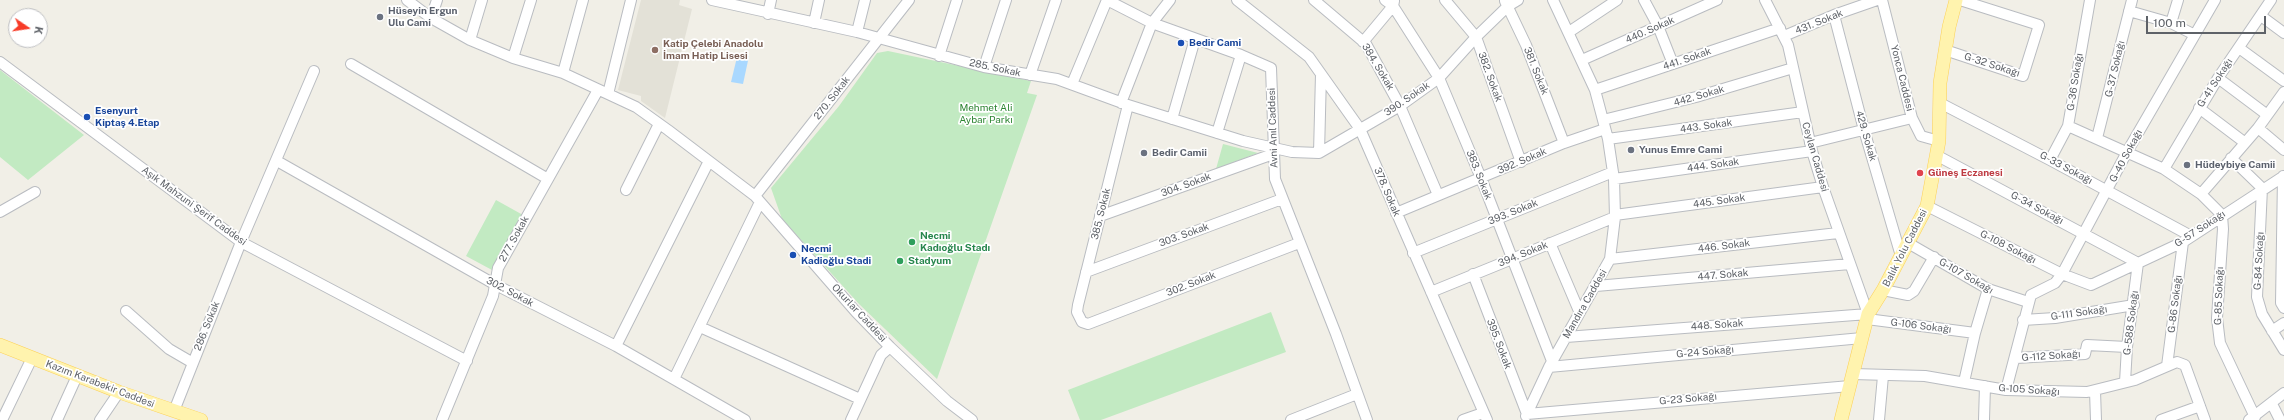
<!DOCTYPE html>
<html>
<head>
<meta charset="utf-8">
<style>
  body { margin:0 }
  #map { position:relative; width:2284px; height:420px; overflow:hidden; background:#f1efe7; font-family:"Public Sans",sans-serif }
  canvas { display:block }
  .north { position:absolute; left:8px; top:8px; width:40px; height:40px; box-sizing:border-box; background:#fff; border:1px solid #bfc0c3; border-radius:50%; rotate:103deg; font-size:11px; font-weight:700; line-height:16px; text-align:center; color:#5e6268 }
  .north::after { content:''; display:block; margin:auto; width:14px; height:18px; background:#f73b27; clip-path:polygon(50% 0,100% 100%,50% 72%,0 100%) }
  .scale { position:absolute; left:2146px; top:16px; width:120px; height:18px; box-sizing:border-box; border:2px solid #5e6268; border-top:0; padding-left:5px; font-size:12px; line-height:14px; white-space:nowrap; color:#5e6268; -webkit-text-stroke:3px #fff; paint-order:stroke }
</style>
</head>
<body>
<div id="map">
<canvas width="2284" height="420"></canvas>
<div class="north">K</div>
<div class="scale">100 m</div>
</div>
<script>
const c = document.querySelector('canvas').getContext('2d');
c.lineJoin = 'round';
function paint(path, color) {
  c.fillStyle = color;
  c.fill(path, 'evenodd');
}
function shape(rows) {
  const path = new Path2D();
  for (const r of rows) {
    path.moveTo(r[0], r[1]);
    for (let i = 2; i < r.length; i += 2) path.lineTo(r[i], r[i + 1]);
  }
  return path;
}
function stroke(path, color, width, dash) {
  c.strokeStyle = color;
  c.lineWidth = width;
  c.lineCap = dash ? 'butt' : 'round';
  c.setLineDash(dash || []);
  c.stroke(path);
}
function drawText(font, color, halo, rows, align = 'center') {
  c.font = font + ' "Public Sans",sans-serif';
  c.lineWidth = 3.5;
  c.setLineDash([]);
  c.textBaseline = 'middle';
  c.strokeStyle = halo;
  c.fillStyle = color;
  for (const [text, x, y, turn = 0] of rows) {
    c.save();
    c.translate(x, y);
    c.rotate((+turn || 0) * Math.PI / 180);
    c.textAlign = isNaN(turn) ? turn : align;
    if (halo) c.strokeText(text, 0, 0);
    c.fillText(text, 0, 0);
    c.restore();
  }
}
paint(shape([
  [641,0,680,0,679,5,692,9,665,118,641,101,641,96,618,90]
]), '#e3e1d7');
paint(shape([
  [888,51,1031,81,1027,93,1037,95,937,379,859,304,782,219,771,188,839,106,877,53],
  [0,70,84,135,28,180,0,157],
  [1223,144,1258,153,1216,169],
  [496,200,523,215,492,270,466,256],
  [1271,312,1286,352,1101,420,1080,420,1068,390]
]), '#c2eac2');
paint(shape([
  [738,53,749,56,743,84,731,82]
]), '#a9d8ff');
const minor = shape([
  [407,0,431,18,470,40,513,58,563,73,636,107,668,130,755,196,856,312,890,347,947,401,972,420],
  [712,0,857,32,984,67,1057,79,1128,105,1243,141,1292,152,1319,153,1400,106,1439,78,1476,37,1508,6,1518,0],
  [1107,0,1152,23,1241,55,1271,68,1275,179,1336,334,1367,420],
  [1237,0,1309,57,1360,129,1487,420],
  [1314,0,1366,44,1400,106,1438,195],
  [1385,0,1393,6,1439,78,1481,178,1552,361],
  [1445,0,1476,37,1521,162],
  [1644,0,1658,26,1673,64],
  [1882,0,1912,118,1921,136,1939,141],
  [1505,1,1526,45,1564,143],
  [2129,11,2171,23,2193,34],
  [768,14,771,0],
  [1834,15,1864,130,1901,256],
  [2261,16,2284,33],
  [431,18,437,0],
  [814,23,819,0],
  [2171,23,2178,0],
  [857,32,865,0],
  [1569,32,1617,0],
  [1784,36,1834,15,1877,0],
  [470,40,482,0],
  [1363,42,1393,6,1394,1],
  [2239,48,2284,81],
  [1945,50,2023,76,2039,25,1960,0],
  [939,56,957,0],
  [513,58,531,0],
  [1582,60,1717,0],
  [0,62,241,242,467,361],
  [351,64,548,179],
  [984,67,1006,0],
  [563,73,583,0],
  [1030,75,1056,0],
  [2218,78,2266,114],
  [1072,84,1107,0],
  [1595,90,1780,28],
  [608,94,631,0],
  [1121,103,1152,23,1170,0],
  [1940,103,2050,160,2191,236],
  [1128,105,1078,305,1077,312,1082,322,1088,324,1299,243],
  [2199,108,2244,142],
  [1172,119,1195,39],
  [1603,120,1696,97,1793,68],
  [2068,126,2164,169,2201,194,2222,215,2223,229,2217,318,2220,343,2255,417],
  [2258,128,2284,150],
  [1217,133,1241,55],
  [2097,138,2132,0],
  [1608,139,1803,112],
  [1810,143,1912,118],
  [1319,153,1321,74],
  [1936,155,2138,263,2127,347,2125,382],
  [2231,158,2262,188,2257,297,2262,314,2284,350],
  [2050,160,2068,126,2090,0],
  [277,161,496,285,616,346,745,420],
  [2164,169,2218,78,2271,0],
  [2283,176,2281,303,2284,308],
  [1614,179,1812,151],
  [626,190,659,124],
  [2201,194,2258,128,2284,92],
  [755,196,909,0],
  [1927,206,2062,274,2091,285,2183,242,2284,176],
  [0,212,35,192],
  [1396,213,1564,143,1605,129],
  [1615,215,1823,187],
  [1100,216,1273,154],
  [1550,243,1579,311],
  [1908,243,1988,289,2028,302],
  [1413,253,1613,172],
  [1610,259,1838,233],
  [1086,272,1282,199],
  [1473,274,1527,414,1850,386],
  [1596,286,1850,264],
  [1883,290,1908,295,1914,291,1934,257],
  [1431,292,1615,217],
  [126,311,169,349,193,363],
  [1867,319,1975,333],
  [2023,320,2055,318,2134,305],
  [700,327,860,399],
  [2272,331,2284,323],
  [1566,337,1868,314,1823,187,1812,151,1788,45,1765,0],
  [616,346,709,161],
  [2016,358,2085,354,2087,345,2127,347],
  [2167,366,2183,242],
  [1549,367,1862,338],
  [1853,374,1925,376,2006,390,2087,392,2135,380,2177,362,2185,365,2205,420],
  [674,379,760,202],
  [1964,382,1975,333,1988,289],
  [2006,390,2031,295,2055,283,2062,274,2127,152,2215,0],
  [2095,391,2096,420],
  [2272,404,2280,420],
  [174,411,241,242,314,71],
  [1526,416,1549,367,1610,259,1615,217,1614,179,1608,139,1595,90,1553,0],
  [2,420,32,358],
  [57,420,77,376],
  [100,420,119,392],
  [442,420,493,296,498,268,598,90],
  [851,420,881,355,890,347],
  [1291,420,1357,394],
  [1463,420,1483,413],
  [1879,420,1883,376],
  [1984,420,1985,386],
  [2161,420,2200,406],
  [2249,420,2284,393]
]);
const major = shape([
  [0,345,119,392,201,420],
  [1841,420,1868,314,1883,290,1927,206,1939,141,1940,83,1949,27,1956,0]
]);
stroke(minor, '#b9bcc1', 12);
stroke(major, '#fcd055', 14);
stroke(minor, '#fff', 10);
stroke(major, '#fff3ae', 13);
for (const [x, y, r, color] of [
  [380,17,4,"#6b7280"],
  [1181,43,4,"#1a4fb4"],
  [655,50,4,"#8d6e63"],
  [87,117,4,"#1a4fb4"],
  [1631,150,4,"#6b7280"],
  [1144,153,4,"#6b7280"],
  [2187,165,4,"#6b7280"],
  [1920,173,4,"#e0444e"],
  [912,242,4,"#2e9e5b"],
  [793,255,4,"#1a4fb4"],
  [900,261,4,"#2e9e5b"]
]) {
  const dot = new Path2D();
  dot.arc(x, y, r, 0, 2 * Math.PI);
  c.fillStyle = color;
  c.fill(dot);
  stroke(dot, '#fff', 1.5);
}
drawText('bold 10px', '#5b616d', '#fff', [
  ["Hüseyin Ergun",388,11],
  ["Ulu Cami",388,23],
  ["Yunus Emre Cami",1639,150],
  ["Bedir Camii",1152,153],
  ["Hüdeybiye Camii",2195,165]
], 'left');
drawText('10px', '#5e6268', '#fff', [
  ["431. Sokak",1819,22,-22],
  ["440. Sokak",1650,30,-24],
  ["441. Sokak",1687,59,-19],
  ["G-32 Sokağı",1992,65,18],
  ["384. Sokak",1378,67,59],
  ["285. Sokak",995,68,12],
  ["G-37 Sokağı",2115,69,-77],
  ["381. Sokak",1536,71,68],
  ["382. Sokak",1490,77,70],
  ["Yonca Caddesi",1902,78,76],
  ["G-36 Sokağı",2075,82,-81],
  ["G-41 Sokağı",2215,83,-57],
  ["442. Sokak",1699,96,-16],
  ["270. Sokak",832,98,-52],
  ["390. Sokak",1407,99,-34],
  ["443. Sokak",1706,126,-8],
  ["Avni Anıl Caddesi",1273,128,-92],
  ["429. Sokak",1866,136,74],
  ["G-40 Sokağı",2126,156,-62],
  ["Ceylan Caddesi",1815,157,74],
  ["392. Sokak",1522,161,-23],
  ["444. Sokak",1713,165,-8],
  ["G-33 Sokağı",2066,168,28],
  ["383. Sokak",1479,175,68],
  ["304. Sokak",1186,185,-20],
  ["378. Sokak",1387,192,67],
  ["445. Sokak",1719,201,-8],
  ["Aşık Mahzuni Şerif Caddesi",194,206,36],
  ["G-34 Sokağı",2037,208,28],
  ["393. Sokak",1513,212,-22],
  ["385. Sokak",1101,214,-76],
  ["G-57 Sokağı",2200,229,-33],
  ["303. Sokak",1184,235,-20],
  ["277. Sokak",514,239,-61],
  ["446. Sokak",1724,246,-7],
  ["G-108 Sokağı",2008,247,27],
  ["Balık Yolu Caddesi",1905,248,-63],
  ["394. Sokak",1523,254,-22],
  ["G-84 Sokağı",2259,261,-87],
  ["447. Sokak",1723,275,-5],
  ["G-107 Sokağı",1966,276,30],
  ["302. Sokak",1191,284,-21],
  ["302. Sokak",510,292,28],
  ["G-85 Sokağı",2219,296,-88],
  ["Mandıra Caddesi",1585,304,-60],
  ["G-86 Sokağı",2175,304,-83],
  ["Okurlar Caddesi",859,313,47],
  ["G-111 Sokağı",2079,313,-8],
  ["G-588 Sokağı",2131,323,-83],
  ["448. Sokak",1717,325,-4],
  ["286. Sokak",207,326,-68],
  ["G-106 Sokağı",1921,326,7],
  ["395. Sokak",1499,344,69],
  ["G-24 Sokağı",1705,352,-5],
  ["G-112 Sokağı",2051,356,-4],
  ["Kazım Karabekir Caddesi",100,384,21],
  ["G-105 Sokağı",2029,390,4],
  ["G-23 Sokağı",1688,399,-5]
]);
drawText('bold 10px', '#164399', '#fff', [
  ["Bedir Cami",1189,43],
  ["Esenyurt",95,111],
  ["Kiptaş 4.Etap",95,123],
  ["Necmi",801,249],
  ["Kadioğlu Stadi",801,261]
], 'left');
drawText('bold 10px', '#785e54', '#fff', [
  ["Katip Çelebi Anadolu",663,44],
  ["İmam Hatip Lisesi",663,56]
], 'left');
drawText('10px', '#2f8634', '#fff', [
  ["Mehmet Ali",986,108],
  ["Aybar Parkı",986,120]
]);
drawText('bold 10px', '#be3a42', '#fff', [
  ["Güneş Eczanesi",1928,173]
], 'left');
drawText('bold 10px', '#27864d', '#fff', [
  ["Necmi",920,236],
  ["Kadıoğlu Stadı",920,248],
  ["Stadyum",908,261]
], 'left');
</script>
</body>
</html>
